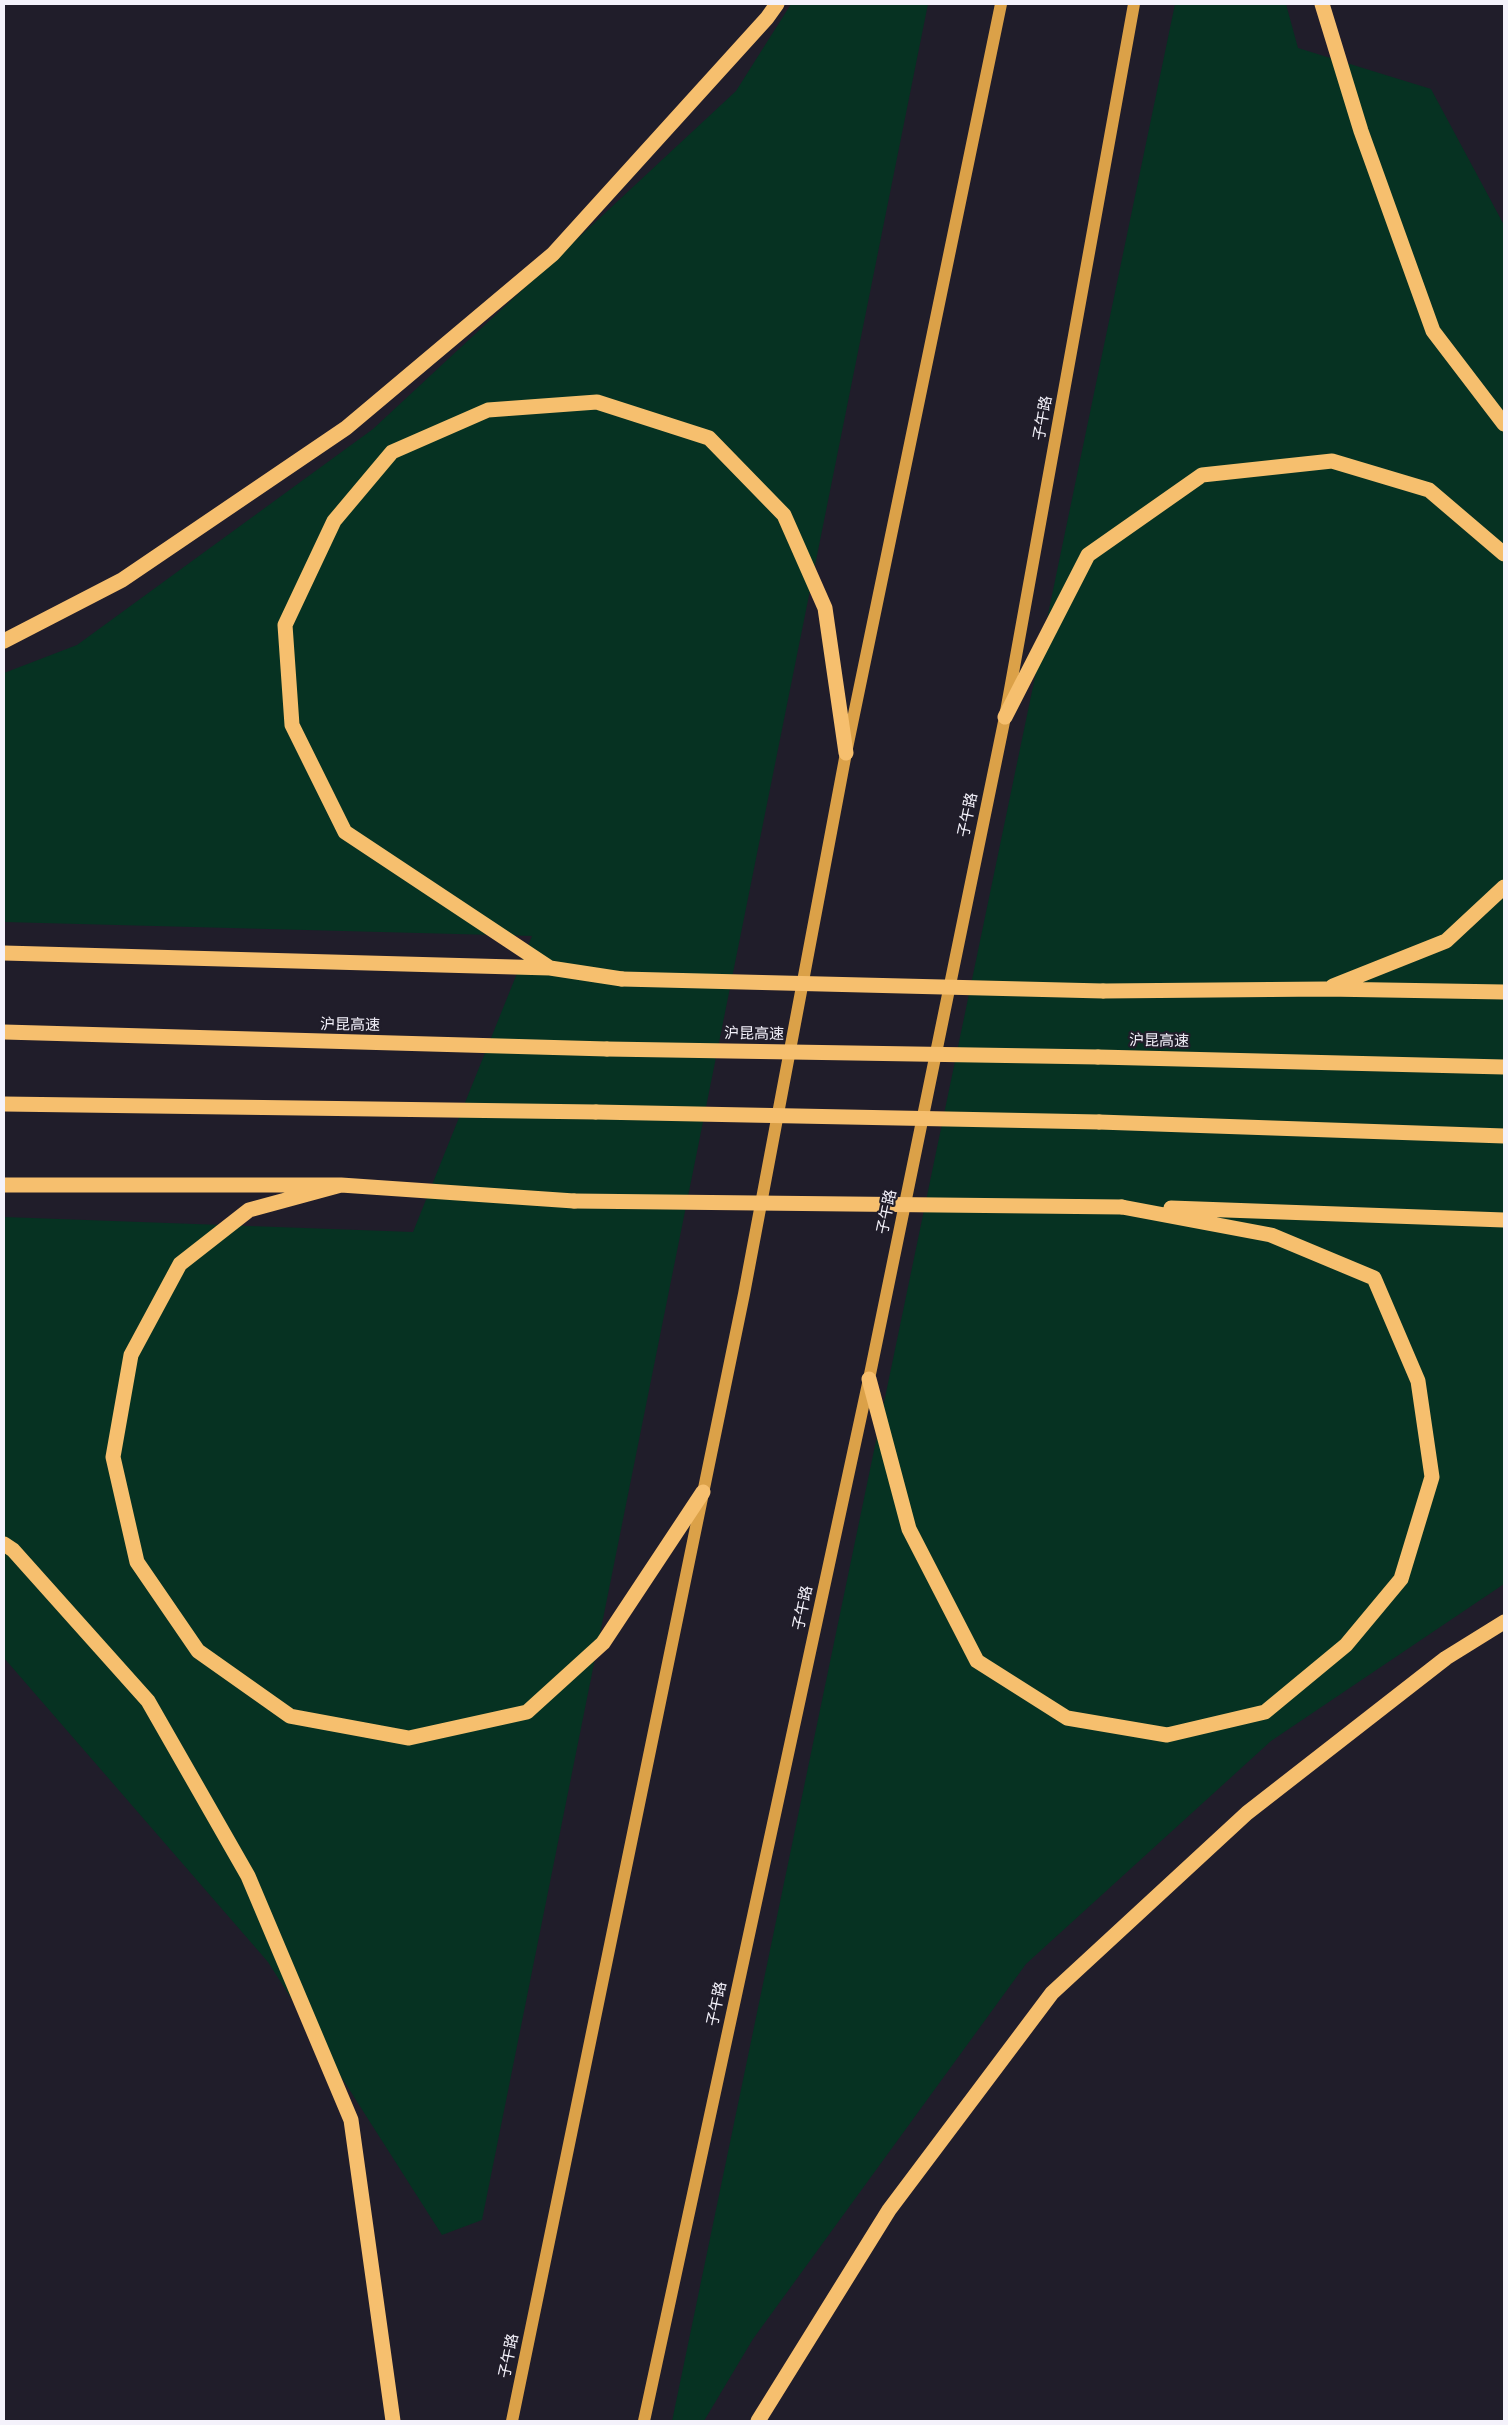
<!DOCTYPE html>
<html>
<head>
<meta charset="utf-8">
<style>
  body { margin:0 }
  #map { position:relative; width:1508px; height:2425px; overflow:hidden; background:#201d2a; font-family:Cabin,sans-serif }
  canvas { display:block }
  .frame { position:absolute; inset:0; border:5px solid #f4f2fb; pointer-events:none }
</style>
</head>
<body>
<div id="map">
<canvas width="1508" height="2425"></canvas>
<div class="frame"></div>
</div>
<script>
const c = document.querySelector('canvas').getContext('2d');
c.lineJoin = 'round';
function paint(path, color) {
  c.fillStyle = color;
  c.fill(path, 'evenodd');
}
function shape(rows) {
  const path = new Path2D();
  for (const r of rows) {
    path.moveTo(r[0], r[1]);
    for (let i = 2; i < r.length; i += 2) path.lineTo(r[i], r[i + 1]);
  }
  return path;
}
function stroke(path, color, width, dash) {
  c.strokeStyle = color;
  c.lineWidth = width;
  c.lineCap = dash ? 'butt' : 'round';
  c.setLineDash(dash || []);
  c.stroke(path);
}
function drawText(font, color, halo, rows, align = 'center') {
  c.font = font + ' Cabin,"Noto Sans SC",sans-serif';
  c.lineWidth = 4.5;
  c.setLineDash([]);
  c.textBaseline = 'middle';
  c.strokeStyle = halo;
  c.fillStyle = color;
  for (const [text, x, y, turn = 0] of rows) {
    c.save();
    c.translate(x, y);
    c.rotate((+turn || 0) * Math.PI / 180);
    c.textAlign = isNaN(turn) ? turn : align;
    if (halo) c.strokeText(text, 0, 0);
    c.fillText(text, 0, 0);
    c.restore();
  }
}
paint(shape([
  [791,4,928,4,482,2220,442,2235,268,1962,4,1658,4,1217,413,1232,532,936,4,922,4,673,77,645,373,429,736,91],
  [1175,4,1286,4,1298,48,1431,89,1504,225,1504,1584,1271,1741,1026,1964,753,2339,704,2421,672,2421]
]), '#063222');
stroke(shape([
  [512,2421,744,1294,846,753,1001,4],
  [644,2421,869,1379,1005,717,1134,4]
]), '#dba148', 12);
stroke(shape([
  [1322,4,1361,131,1433,331,1504,424],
  [4,641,122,580,346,428,553,254,767,18,777,4],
  [1005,717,1088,555,1202,475,1332,461,1429,490,1504,554],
  [4,953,550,968,622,979],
  [550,968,345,832,292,725,285,625,334,521,392,452,488,410,597,402,709,438,784,515,825,608,846,753],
  [1333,986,1446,941,1504,887],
  [1103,991,1326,989,1504,992],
  [4,1032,607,1049],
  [1098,1057,1504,1067],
  [4,1104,596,1112],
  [1099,1122,1504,1136],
  [4,1185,341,1185,574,1201],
  [341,1185,249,1210,180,1264,131,1355,113,1457,137,1562,198,1651,290,1716,409,1738,527,1712,603,1643,703,1492],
  [1171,1208,1504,1220],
  [869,1379,909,1529,977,1661,1067,1718,1167,1735,1265,1712,1346,1645,1401,1579,1432,1477,1418,1381,1374,1278,1271,1235,1122,1207],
  [4,1544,13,1550,148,1701,248,1876,351,2120,393,2421],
  [758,2421,889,2210,1052,1993,1247,1813,1446,1658,1504,1622]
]), '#f6bf6e', 15);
stroke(shape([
  [622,979,1103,991],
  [607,1049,1098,1057],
  [596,1112,1099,1122],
  [574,1201,1122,1207]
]), '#f6bf6e', 15);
drawText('15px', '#f4f2fb', '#201d2a', [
  ["子午路",1043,418,-80],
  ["子午路",968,815,-78],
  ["沪昆高速",350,1025,1],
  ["沪昆高速",754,1034,1],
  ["沪昆高速",1159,1041,1],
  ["子午路",887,1212,-78],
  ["子午路",803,1608,-78],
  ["子午路",717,2004,-78],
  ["子午路",509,2356,-78]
]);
</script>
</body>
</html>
